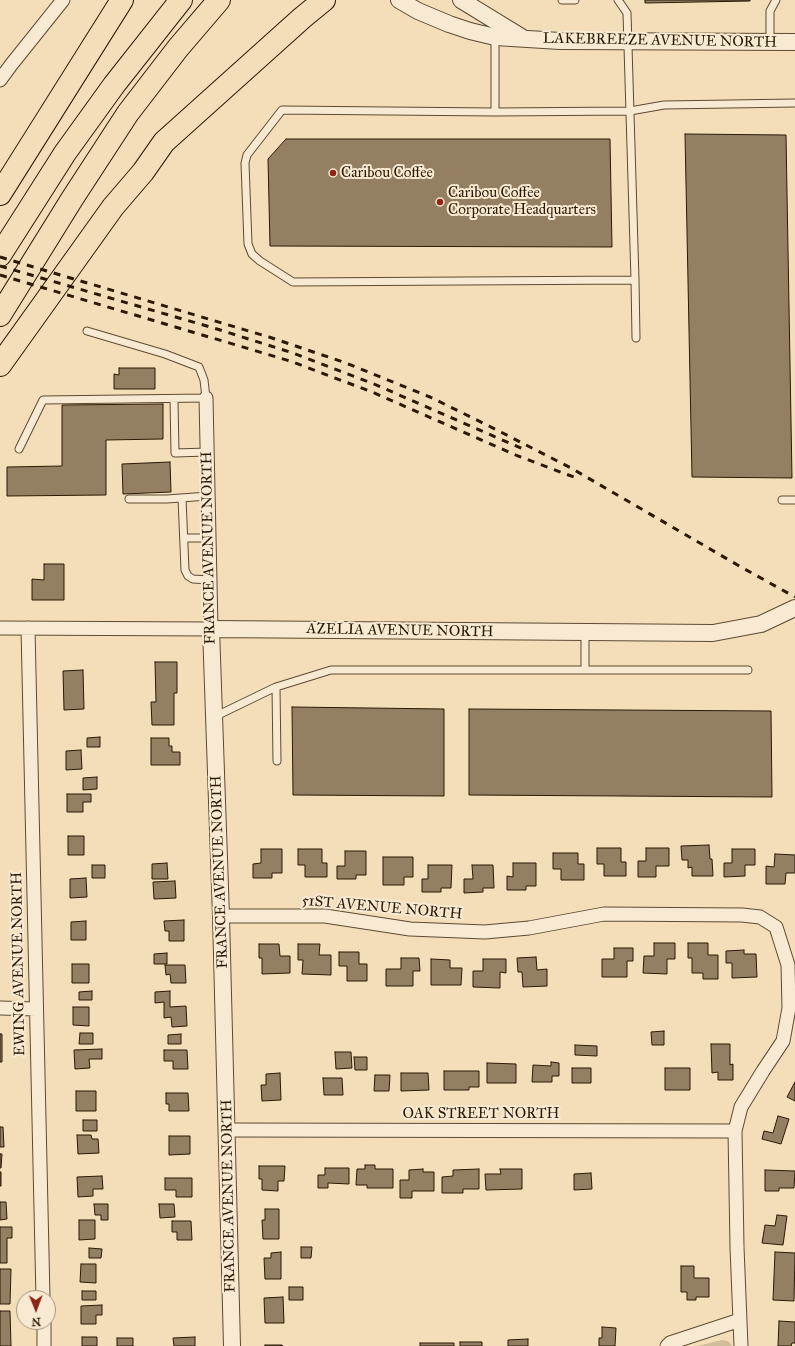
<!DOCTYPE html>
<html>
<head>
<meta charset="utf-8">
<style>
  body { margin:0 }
  #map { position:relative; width:795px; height:1346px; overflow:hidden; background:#f4deba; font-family:"IM FELL Great Primer",serif }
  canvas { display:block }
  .north { position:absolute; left:16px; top:1290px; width:40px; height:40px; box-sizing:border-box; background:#f8ead2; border:1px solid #a6967f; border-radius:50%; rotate:179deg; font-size:11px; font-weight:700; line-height:16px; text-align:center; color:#2b1903 }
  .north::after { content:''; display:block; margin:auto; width:14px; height:18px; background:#8f2418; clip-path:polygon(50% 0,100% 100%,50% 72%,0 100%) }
</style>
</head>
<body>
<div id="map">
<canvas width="795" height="1346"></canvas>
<div class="north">N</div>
</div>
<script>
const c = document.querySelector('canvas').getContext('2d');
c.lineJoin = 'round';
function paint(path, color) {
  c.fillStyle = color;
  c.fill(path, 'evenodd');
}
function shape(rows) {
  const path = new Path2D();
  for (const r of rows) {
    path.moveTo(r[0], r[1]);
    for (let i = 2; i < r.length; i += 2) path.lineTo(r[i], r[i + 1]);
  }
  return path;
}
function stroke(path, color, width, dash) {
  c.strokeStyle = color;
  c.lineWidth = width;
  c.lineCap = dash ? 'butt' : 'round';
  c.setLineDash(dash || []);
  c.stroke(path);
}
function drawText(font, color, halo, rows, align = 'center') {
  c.font = font + ' "IM FELL Great Primer",serif';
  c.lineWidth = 4;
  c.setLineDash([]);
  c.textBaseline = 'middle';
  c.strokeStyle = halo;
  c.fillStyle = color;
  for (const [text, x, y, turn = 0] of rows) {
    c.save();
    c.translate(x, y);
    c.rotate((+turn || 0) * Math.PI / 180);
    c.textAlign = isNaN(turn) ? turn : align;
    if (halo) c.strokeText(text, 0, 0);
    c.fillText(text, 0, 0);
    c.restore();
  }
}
paint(shape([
  [722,1340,728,1341,732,1346,697,1346]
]), '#d2bd9b');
const building = shape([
  [645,0,750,0,750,1,645,3,645,0],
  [685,134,786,135,792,478,692,477,685,134],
  [286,139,610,139,612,247,270,246,268,159,286,139],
  [119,368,155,368,155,389,114,389,114,374,119,375,119,368],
  [163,404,163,439,106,440,106,495,7,496,7,467,62,466,62,405,163,404],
  [170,462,171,492,123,494,122,464,170,462],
  [44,564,64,564,64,600,32,600,32,579,44,580,44,564],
  [155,662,177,662,177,693,174,693,174,725,152,725,151,702,156,702,155,662],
  [83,670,84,709,64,710,63,671,83,670],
  [292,707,444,709,444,796,293,795,292,707],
  [469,709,771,711,772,797,469,795,469,709],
  [100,737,100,747,87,747,87,738,100,737],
  [151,738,169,738,169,746,172,746,172,752,180,752,180,765,151,765,151,738],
  [81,750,82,769,66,770,66,751,81,750],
  [97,777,97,789,83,790,83,778,97,777],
  [67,794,91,794,91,802,83,802,83,812,67,812,67,794],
  [68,836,84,836,84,855,68,855,68,836],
  [709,845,710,859,712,859,713,876,692,876,692,867,688,868,688,860,682,860,681,846,709,845],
  [597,848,621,848,621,862,626,862,626,876,604,876,604,864,597,864,597,848],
  [646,848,669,848,669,866,656,866,656,877,638,877,638,861,646,861,646,848],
  [261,849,282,849,282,873,272,873,272,878,253,878,253,864,261,863,261,849],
  [298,849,322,849,322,863,327,863,327,877,305,877,305,865,298,865,298,849],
  [732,849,755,849,755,865,745,865,745,876,724,877,724,863,732,863,732,849],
  [345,851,366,851,366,875,356,875,356,879,337,879,337,866,345,866,345,851],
  [553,853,578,853,578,864,584,864,584,880,561,880,561,869,553,869,553,853],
  [775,854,795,855,795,873,786,873,785,884,766,884,766,866,774,867,775,854],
  [383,857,413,857,413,877,404,877,404,885,383,885,383,857],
  [167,863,168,879,152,879,152,864,167,863],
  [513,863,536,863,536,886,526,886,526,890,507,890,507,876,513,877,513,863],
  [92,865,105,865,105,878,92,878,92,865],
  [428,865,452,865,451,888,441,888,441,892,422,892,422,879,428,879,428,865],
  [472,865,493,865,494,888,483,888,483,892,464,893,464,879,473,879,472,865],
  [86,878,87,897,70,898,70,879,86,878],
  [175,881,176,898,154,899,153,882,175,881],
  [184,920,184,941,169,941,169,931,165,931,164,921,184,920],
  [86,921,86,940,71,940,71,922,86,921],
  [654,943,675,943,675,959,667,959,667,974,643,973,644,956,654,956,654,943],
  [688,943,708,943,708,955,718,955,718,979,703,979,703,973,692,973,692,958,688,958,688,943],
  [259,944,279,944,280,956,290,956,290,973,262,974,262,958,259,958,259,944],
  [298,944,320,944,319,955,331,955,331,975,302,974,303,960,298,960,298,944],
  [614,948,633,948,633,961,627,961,627,977,602,977,602,959,614,959,614,948],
  [744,950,744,954,756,954,757,977,732,978,732,963,726,963,726,951,744,950],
  [339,952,359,952,359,964,367,964,367,981,347,981,347,966,339,966,339,952],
  [167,953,167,964,154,964,154,954,167,953],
  [536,957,537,970,547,969,547,986,523,987,522,972,518,972,517,958,536,957],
  [401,958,419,958,420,971,413,971,413,986,386,986,386,969,401,969,401,958],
  [431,959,450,960,450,968,462,968,461,985,431,985,431,959],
  [483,959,506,959,506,973,500,972,500,988,473,987,473,971,483,971,483,959],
  [72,964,89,964,89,983,72,983,72,964],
  [165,965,185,965,186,983,171,983,170,974,166,975,165,965],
  [92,991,92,1000,79,1000,79,992,92,991],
  [170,991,170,1007,186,1006,187,1026,172,1027,171,1017,164,1018,164,1002,155,1003,155,992,170,991],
  [73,1007,89,1007,89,1026,73,1025,73,1007],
  [664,1031,664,1045,652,1045,651,1032,664,1031],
  [80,1033,93,1033,93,1044,79,1044,80,1033],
  [0,1034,2,1034,2,1062,0,1062,0,1034],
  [181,1034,181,1044,168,1044,168,1035,181,1034],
  [711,1044,730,1044,730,1065,733,1064,733,1080,718,1080,718,1072,712,1073,711,1044],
  [575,1045,597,1046,597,1056,575,1055,575,1045],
  [102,1049,102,1059,89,1059,90,1068,75,1069,74,1050,102,1049],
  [164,1050,187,1050,188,1069,173,1069,173,1061,164,1061,164,1050],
  [335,1052,351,1052,352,1068,336,1069,335,1052],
  [354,1057,367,1057,367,1070,355,1070,354,1057],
  [551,1062,559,1063,559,1076,552,1076,552,1082,532,1082,533,1065,551,1066,551,1062],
  [487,1063,516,1064,516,1083,487,1083,487,1063],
  [572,1068,591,1068,591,1083,572,1083,572,1068],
  [665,1068,690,1068,690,1090,665,1090,665,1068],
  [444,1071,479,1071,479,1087,469,1087,469,1090,444,1090,444,1071],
  [280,1073,281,1100,262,1101,261,1085,266,1085,266,1074,280,1073],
  [401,1073,428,1073,429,1090,401,1091,401,1073],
  [375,1075,390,1075,389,1091,374,1091,375,1075],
  [323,1078,342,1078,343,1095,324,1095,323,1078],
  [795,1082,795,1101,787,1097,795,1082],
  [76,1091,96,1091,96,1111,76,1111,76,1091],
  [166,1093,188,1093,189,1111,169,1111,169,1104,166,1104,166,1093],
  [778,1116,789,1119,781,1144,762,1139,764,1131,773,1133,778,1116],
  [83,1120,97,1120,97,1131,83,1131,83,1120],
  [0,1127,3,1127,4,1147,0,1147,0,1127],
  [77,1135,91,1135,92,1139,98,1139,99,1153,78,1154,77,1135],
  [169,1136,190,1136,190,1154,169,1155,169,1136],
  [0,1154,2,1154,1,1168,0,1168,0,1154],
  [365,1165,375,1165,375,1169,393,1169,393,1188,367,1188,367,1185,356,1185,357,1169,365,1169,365,1165],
  [259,1166,285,1166,284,1181,278,1181,278,1191,262,1190,262,1179,259,1179,259,1166],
  [325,1168,349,1168,349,1184,328,1183,328,1188,318,1188,318,1175,325,1175,325,1168],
  [423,1169,423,1172,434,1172,434,1191,412,1191,412,1198,400,1198,400,1180,409,1180,409,1170,423,1169],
  [479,1169,479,1189,463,1189,463,1193,442,1193,442,1177,453,1176,453,1170,479,1169],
  [500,1169,522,1169,522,1189,486,1190,485,1174,501,1174,500,1169],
  [765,1170,795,1171,794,1188,779,1188,779,1191,765,1191,765,1170],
  [0,1172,1,1172,1,1186,0,1186,0,1172],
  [591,1173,592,1189,574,1190,574,1174,591,1173],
  [102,1176,103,1189,93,1189,93,1196,78,1197,77,1177,102,1176],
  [165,1178,192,1178,192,1197,176,1197,176,1190,165,1190,165,1178],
  [0,1202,6,1202,7,1219,0,1220,0,1202],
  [94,1204,108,1204,108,1220,101,1220,101,1215,95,1215,94,1204],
  [159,1204,174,1204,175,1217,160,1218,159,1204],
  [265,1209,279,1209,279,1239,263,1239,262,1220,265,1220,265,1209],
  [777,1215,787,1216,783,1245,762,1243,765,1225,775,1226,777,1215],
  [79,1220,95,1220,95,1239,79,1240,79,1220],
  [172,1221,191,1221,192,1240,177,1240,177,1232,172,1232,172,1221],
  [0,1227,12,1227,12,1238,7,1238,7,1263,0,1263,0,1227],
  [301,1247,312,1247,311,1258,301,1258,301,1247],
  [89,1248,102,1249,101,1258,89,1258,89,1248],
  [281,1252,281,1279,265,1279,264,1258,271,1258,271,1253,281,1252],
  [775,1252,795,1253,794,1301,773,1300,775,1252],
  [81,1264,96,1264,96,1283,80,1282,81,1264],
  [681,1266,694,1266,694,1278,709,1278,709,1297,696,1297,696,1300,687,1300,687,1292,681,1292,681,1266],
  [0,1269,11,1269,10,1304,0,1304,0,1269],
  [289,1287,303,1287,303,1300,289,1300,289,1287],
  [82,1291,96,1291,96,1300,82,1300,82,1291],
  [283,1297,284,1323,265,1323,264,1298,283,1297],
  [102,1305,102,1315,96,1315,96,1324,81,1324,81,1306,102,1305],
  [0,1311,10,1311,11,1346,0,1346,0,1311],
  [779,1321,795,1322,795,1343,792,1343,791,1346,778,1346,779,1321],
  [602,1327,616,1328,615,1346,599,1346,599,1338,602,1338,602,1327],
  [82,1337,97,1337,97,1346,82,1346,82,1337],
  [195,1337,195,1346,174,1346,173,1338,195,1337],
  [117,1338,133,1338,133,1346,117,1346,117,1338],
  [528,1339,528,1346,508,1346,508,1340,528,1339],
  [460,1342,482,1342,482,1346,460,1346,460,1342],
  [420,1343,454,1343,454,1346,420,1346,420,1343],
  [265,1345,282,1345,283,1346,265,1346,265,1345]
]);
paint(building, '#947f62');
stroke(building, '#2b1903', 1);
const service = shape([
  [562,0,575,0],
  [495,37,495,112,282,110,247,155,245,163,248,244,252,254,260,261,293,282,635,280,627,13,618,0],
  [770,42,770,11,776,0],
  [495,112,630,111,664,105,795,103],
  [635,280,636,338],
  [174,399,175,453,207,452],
  [19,449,43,400,206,398,204,380,199,367,165,354,87,331],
  [182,498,185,570,188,576,193,579,210,580],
  [129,499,167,499,208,496],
  [782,500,795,500],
  [184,538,209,538],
  [585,670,585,632],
  [276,687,277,761],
  [214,717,276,687,331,670,748,670]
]);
const minor = shape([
  [0,80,11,65,63,0],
  [0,628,211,629,206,398],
  [28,628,43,1298],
  [221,916,325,916,410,929,485,932,529,928,604,914,742,915,760,917,776,927,788,965,789,1008,783,1041,763,1071,741,1107,735,1131,737,1247,741,1346],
  [0,1008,36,1009],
  [227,1130,735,1131],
  [44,1322,44,1346],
  [667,1346,670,1343,740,1320]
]);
const tertiary = shape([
  [399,0,418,11,449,24,470,31,495,37,560,41,795,42],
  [461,0,523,38],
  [232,1346,221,916,211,629,713,633,761,624,795,608]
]);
const motorway = shape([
  [0,194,122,0],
  [0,255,65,153,114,85,181,0],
  [0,315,72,199,128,113,178,48,219,0],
  [0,365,113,207,143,172,164,142,302,18,324,0]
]);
stroke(service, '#5d4a31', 9);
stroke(minor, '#5d4a31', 15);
stroke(tertiary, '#5d4a31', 18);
stroke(motorway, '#2b1903', 24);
stroke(service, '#f8ead2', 7);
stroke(minor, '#f8ead2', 13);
stroke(tertiary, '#f8ead2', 16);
stroke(motorway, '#f4deba', 22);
stroke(shape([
  [0,257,269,337,346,363,430,397,489,426,571,468,741,567,795,597],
  [0,266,217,329,293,353,374,384,523,449],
  [0,275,290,361,372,392,518,456,579,479]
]), '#2b1903', 3, [7, 7]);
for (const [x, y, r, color] of [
  [333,173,4,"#8f2418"],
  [440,202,4,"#8f2418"]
]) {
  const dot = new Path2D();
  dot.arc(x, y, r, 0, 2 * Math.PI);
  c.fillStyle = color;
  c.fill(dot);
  stroke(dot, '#f8ead2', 1.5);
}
drawText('15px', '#2b1903', '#f8ead2', [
  ["LAKEBREEZE AVENUE NORTH",660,41,1],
  ["FRANCE AVENUE NORTH",209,548,-91],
  ["AZELIA AVENUE NORTH",400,631,1],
  ["FRANCE AVENUE NORTH",220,872,-92],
  ["51ST AVENUE NORTH",382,908,5],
  ["EWING AVENUE NORTH",19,964,-91],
  ["OAK STREET NORTH",481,1114],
  ["FRANCE AVENUE NORTH",229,1196,-91]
]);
drawText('15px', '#2b1903', '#f8ead2', [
  ["Caribou Coffee",341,173],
  ["Caribou Coffee",448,193],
  ["Corporate Headquarters",448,210]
], 'left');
</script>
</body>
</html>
